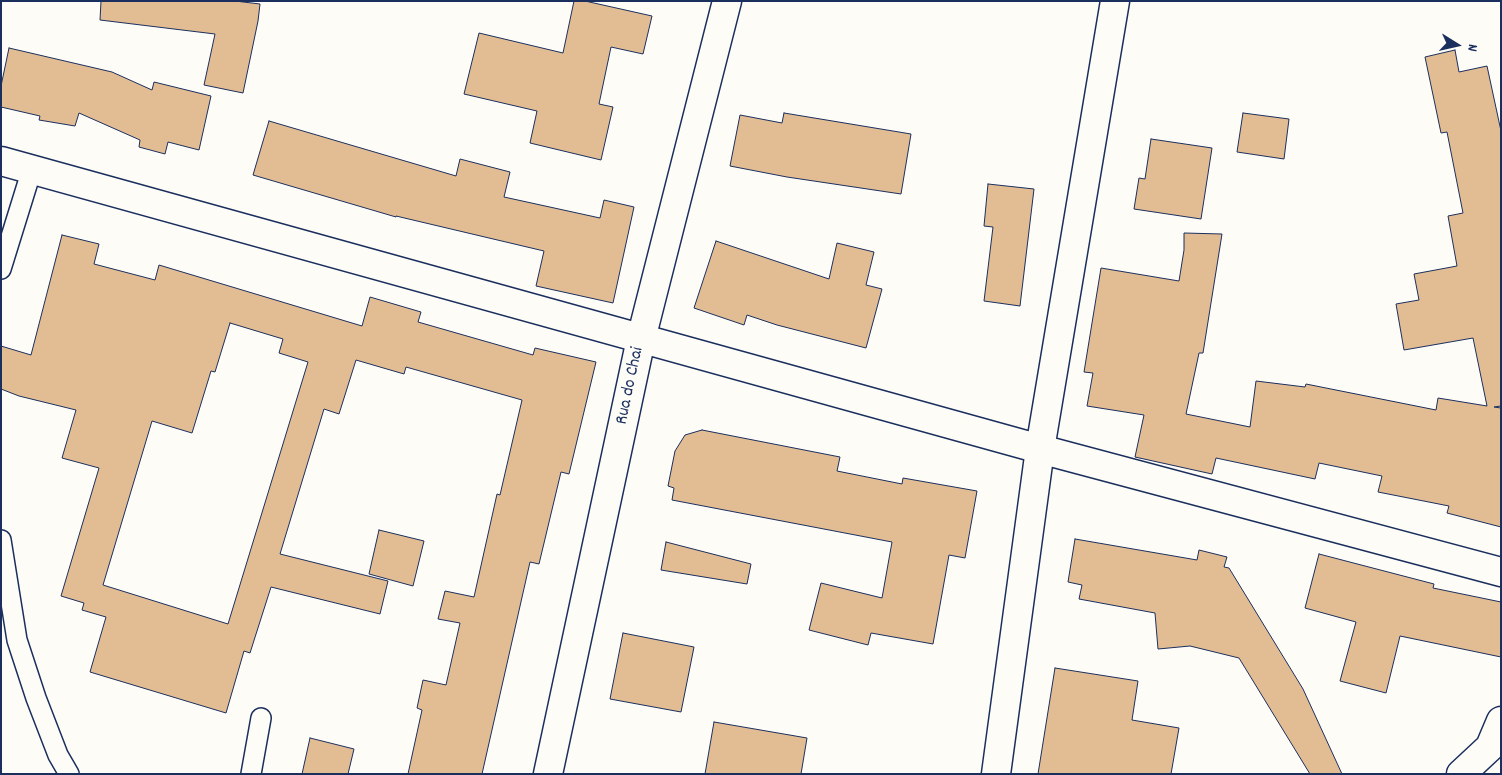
<!DOCTYPE html>
<html>
<head>
<meta charset="utf-8">
<style>
  body { margin:0 }
  #map { position:relative; width:1502px; height:775px; overflow:hidden; background:#fdfcf7; font-family:Dekko,sans-serif }
  canvas { display:block }
  .frame { position:absolute; inset:0; border:2px solid #1b2f5e; pointer-events:none }
  .north { position:absolute; left:1432px; top:20px; width:50px; height:50px; -webkit-text-stroke:4px #fdfcf7; paint-order:stroke; rotate:100deg; font-size:14px; font-weight:700; line-height:20px; text-align:center; color:#1b2f5e }
  .north::after { content:''; display:block; margin:auto; width:18px; height:22px; background:#1b2f5e; clip-path:polygon(50% 0,100% 100%,50% 72%,0 100%) }
</style>
</head>
<body>
<div id="map">
<canvas width="1502" height="775"></canvas>
<div class="frame"></div>
<div class="north">N</div>
</div>
<script>
const c = document.querySelector('canvas').getContext('2d');
c.lineJoin = 'round';
function paint(path, color) {
  c.fillStyle = color;
  c.fill(path, 'evenodd');
}
function shape(rows) {
  const path = new Path2D();
  for (const r of rows) {
    path.moveTo(r[0], r[1]);
    for (let i = 2; i < r.length; i += 2) path.lineTo(r[i], r[i + 1]);
  }
  return path;
}
function stroke(path, color, width, dash) {
  c.strokeStyle = color;
  c.lineWidth = width;
  c.lineCap = dash ? 'butt' : 'round';
  c.setLineDash(dash || []);
  c.stroke(path);
}
function drawText(font, color, halo, rows, align = 'center') {
  c.font = font + ' Dekko,sans-serif';
  c.lineWidth = 5;
  c.setLineDash([]);
  c.textBaseline = 'middle';
  c.strokeStyle = halo;
  c.fillStyle = color;
  for (const [text, x, y, turn = 0] of rows) {
    c.save();
    c.translate(x, y);
    c.rotate((+turn || 0) * Math.PI / 180);
    c.textAlign = isNaN(turn) ? turn : align;
    if (halo) c.strokeText(text, 0, 0);
    c.fillText(text, 0, 0);
    c.restore();
  }
}
const building = shape([
  [101,1,235,1,260,4,258,21,243,93,204,85,215,34,100,20,101,1],
  [574,1,585,1,652,16,643,54,611,47,599,104,613,107,601,160,530,143,537,111,464,94,479,33,563,53,574,1],
  [9,48,112,72,152,90,154,82,211,96,199,150,168,142,165,154,139,147,140,140,79,113,75,126,39,120,40,116,1,107,1,86,9,48],
  [1455,50,1459,72,1487,66,1501,131,1501,406,1494,407,1501,408,1501,527,1447,513,1449,506,1378,492,1382,476,1319,463,1315,479,1216,458,1212,474,1135,457,1144,415,1087,406,1093,373,1084,372,1101,268,1179,281,1184,250,1184,233,1222,234,1203,353,1199,353,1186,414,1250,427,1256,381,1305,387,1306,384,1436,410,1438,398,1487,406,1473,338,1404,350,1396,304,1419,300,1414,274,1457,266,1448,216,1463,213,1447,132,1441,133,1425,57,1455,50],
  [784,113,911,134,901,194,787,177,730,166,740,115,782,123,784,113],
  [1243,113,1289,119,1284,159,1237,152,1243,113],
  [269,121,456,176,460,159,510,172,504,197,600,218,604,200,634,207,613,303,536,286,544,251,396,216,396,217,253,175,269,121],
  [1151,139,1212,148,1201,219,1134,209,1139,178,1145,179,1151,139],
  [988,184,1034,189,1020,306,984,301,993,227,984,226,988,184],
  [62,235,99,244,94,264,155,280,159,265,362,326,370,297,421,312,418,322,533,355,535,348,596,362,569,474,561,472,539,564,530,562,482,774,408,774,422,710,417,708,423,680,446,685,460,623,438,619,445,591,474,597,497,494,500,495,522,400,406,367,404,374,356,360,339,414,324,409,280,554,388,581,380,614,271,587,250,653,244,651,226,713,90,672,106,617,82,610,84,603,61,596,99,468,62,458,76,410,19,396,1,389,1,346,31,355,62,235],
  [230,323,283,339,279,353,308,362,228,624,103,585,152,421,192,433,211,371,215,372,230,323],
  [716,241,829,279,837,243,874,252,866,285,882,289,866,348,777,325,747,315,744,325,694,308,716,241],
  [702,430,840,457,837,471,902,484,903,478,977,491,965,558,949,555,933,644,871,633,868,645,809,630,821,583,882,598,892,542,672,500,674,488,668,486,675,451,685,435,702,430],
  [379,530,424,541,413,586,369,574,379,530],
  [1075,539,1197,560,1199,550,1227,557,1224,567,1229,568,1303,689,1342,774,1310,774,1239,658,1190,646,1158,649,1155,613,1079,599,1082,585,1068,582,1075,539],
  [666,542,751,564,747,584,661,570,666,542],
  [1319,554,1434,584,1433,588,1501,602,1501,657,1400,636,1386,693,1340,681,1356,622,1305,608,1319,554],
  [623,633,694,647,681,712,610,699,623,633],
  [1055,668,1138,681,1132,720,1179,728,1171,774,1038,774,1055,668],
  [714,722,807,738,801,774,705,774,714,722],
  [310,738,354,749,348,774,302,774,310,738]
]);
paint(building, '#e2bd93');
stroke(building, '#1b2f5e', 1);
const service = shape([
  [1,269,32,169],
  [1,540,17,640,36,698,58,755,69,774],
  [251,774,261,718]
]);
const minor = shape([
  [1,161,1040,449,1501,572],
  [548,774,641,339,727,1],
  [996,774,1040,449,1115,1],
  [1461,774,1490,747,1501,721]
]);
stroke(service, '#1b2f5e', 22);
stroke(minor, '#1b2f5e', 31);
stroke(service, '#fdfcf7', 19);
stroke(minor, '#fdfcf7', 28);
drawText('18px', '#1b2f5e', '#fdfcf7', [
  ["Rua do Chai",631,386,-78]
]);
</script>
</body>
</html>
